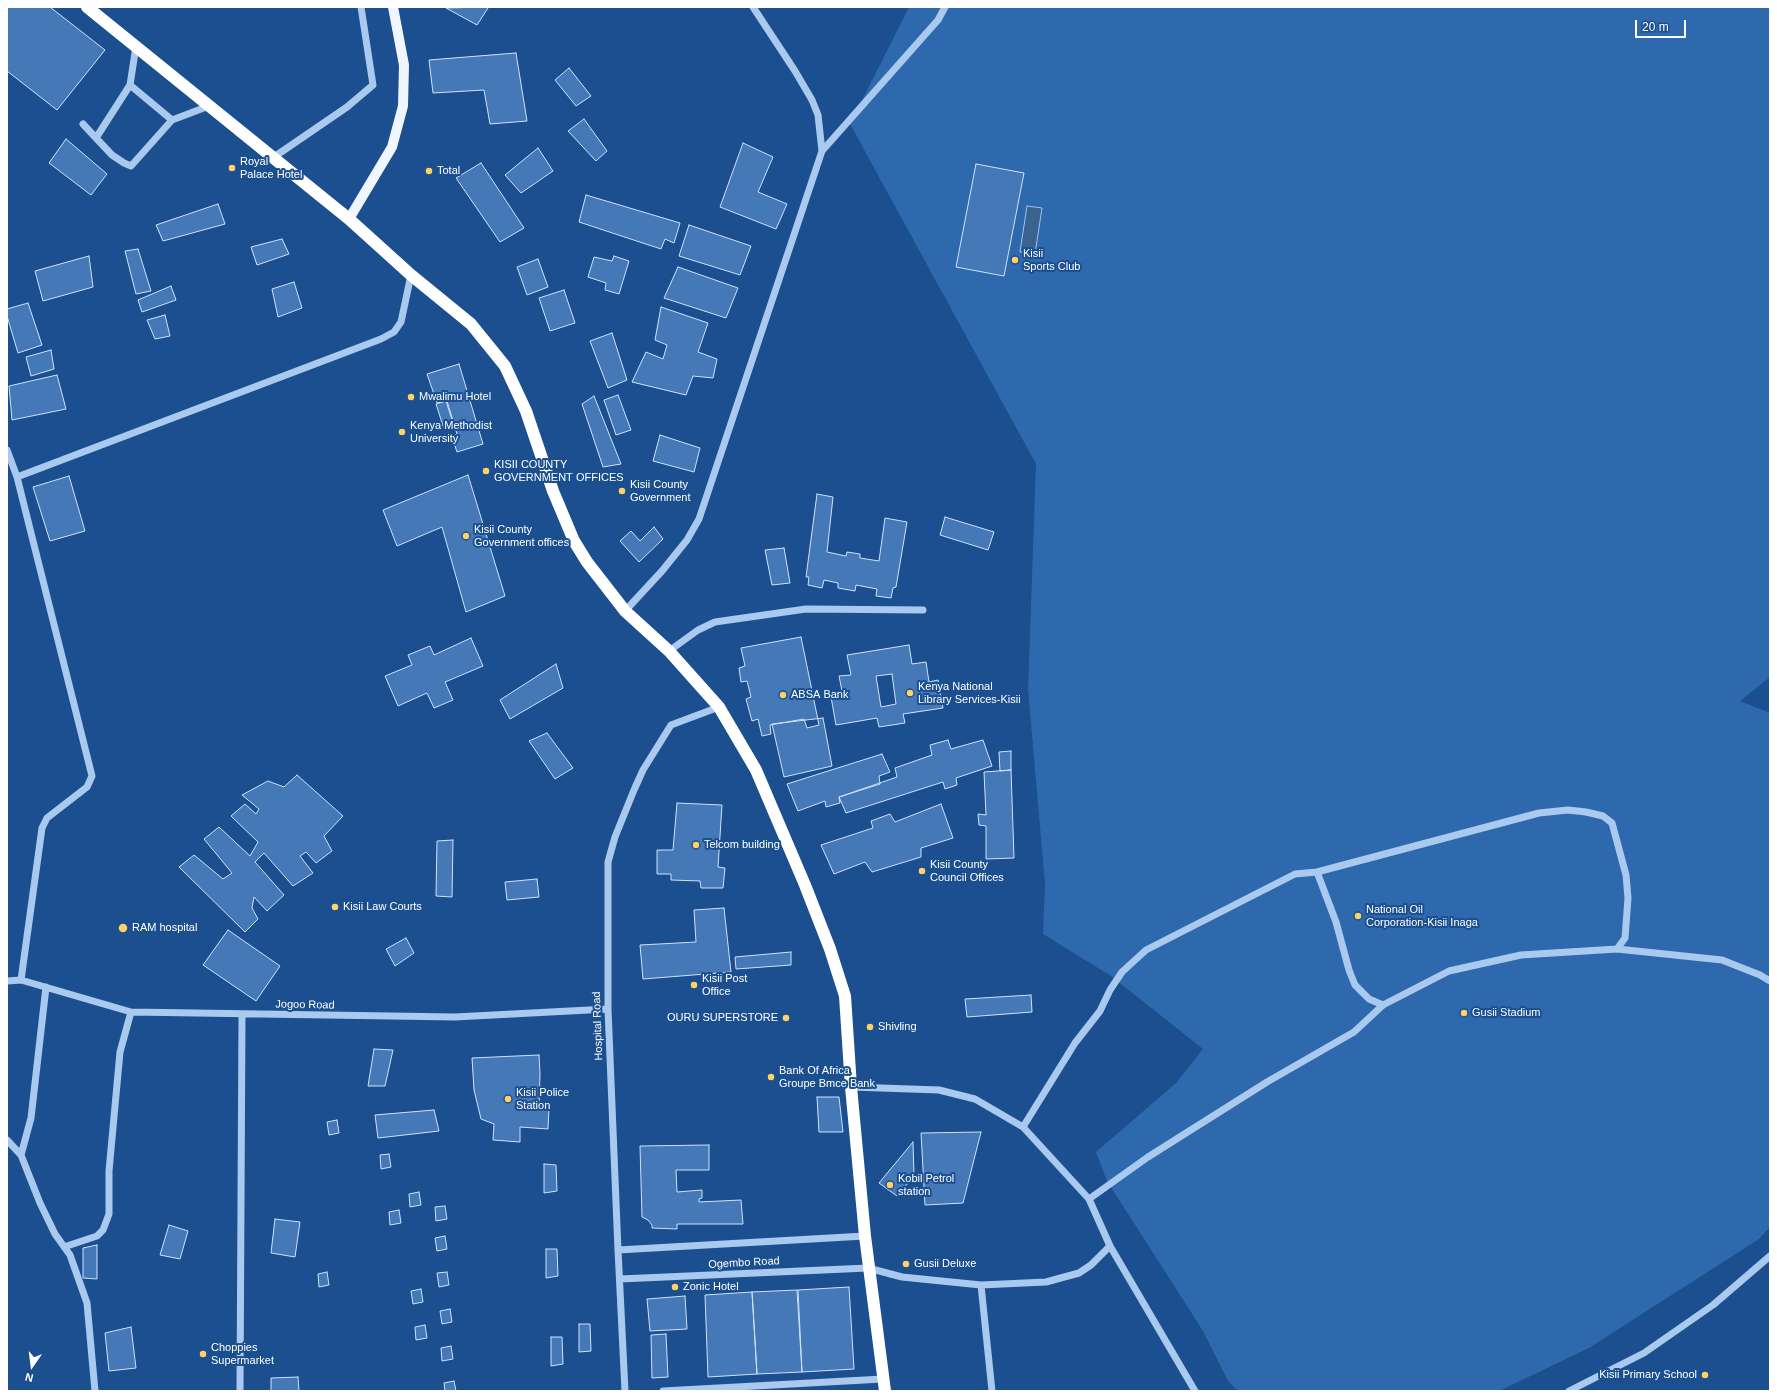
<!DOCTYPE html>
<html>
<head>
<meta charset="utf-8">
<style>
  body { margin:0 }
  #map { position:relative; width:1777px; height:1398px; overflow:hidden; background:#1b4f8f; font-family:Helvetica,sans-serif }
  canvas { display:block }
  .frame { position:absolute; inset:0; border:8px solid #fff; pointer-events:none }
  .north { position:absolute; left:12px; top:1346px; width:40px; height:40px; -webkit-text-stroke:3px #1b4f8f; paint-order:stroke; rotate:194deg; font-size:11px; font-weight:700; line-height:16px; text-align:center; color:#fff }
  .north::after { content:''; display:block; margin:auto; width:14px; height:18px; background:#fff; clip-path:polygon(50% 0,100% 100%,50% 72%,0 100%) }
  .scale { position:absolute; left:1635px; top:20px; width:51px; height:18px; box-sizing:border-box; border:2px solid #fff; border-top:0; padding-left:5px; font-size:12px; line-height:14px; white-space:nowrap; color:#fff; -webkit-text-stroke:3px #1b4f8f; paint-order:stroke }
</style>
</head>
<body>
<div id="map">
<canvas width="1777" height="1398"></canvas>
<div class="frame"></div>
<div class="north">N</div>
<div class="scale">20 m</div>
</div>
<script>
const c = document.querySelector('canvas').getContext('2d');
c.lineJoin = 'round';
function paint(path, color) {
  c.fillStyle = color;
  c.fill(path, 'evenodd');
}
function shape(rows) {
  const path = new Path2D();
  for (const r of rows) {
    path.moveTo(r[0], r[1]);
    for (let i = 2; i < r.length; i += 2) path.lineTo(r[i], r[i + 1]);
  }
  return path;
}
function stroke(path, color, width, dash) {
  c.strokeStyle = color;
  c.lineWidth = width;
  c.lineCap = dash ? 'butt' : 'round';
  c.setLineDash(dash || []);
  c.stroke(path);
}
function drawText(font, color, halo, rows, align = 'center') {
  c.font = font + ' Helvetica,sans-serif';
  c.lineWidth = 4;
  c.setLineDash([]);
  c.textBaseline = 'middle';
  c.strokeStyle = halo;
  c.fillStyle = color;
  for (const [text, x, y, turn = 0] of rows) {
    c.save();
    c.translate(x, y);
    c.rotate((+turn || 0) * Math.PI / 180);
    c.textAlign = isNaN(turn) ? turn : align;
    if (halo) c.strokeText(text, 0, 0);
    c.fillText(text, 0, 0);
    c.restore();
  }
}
paint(shape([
  [909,7,1770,7,1770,677,1740,701,1770,713,1770,1227,1759,1239,1589,1348,1499,1391,1238,1391,1228,1381,1203,1331,1107,1181,1096,1152,1176,1083,1203,1049,1111,976,1043,934,1045,884,1028,689,1036,464,850,124]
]), '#2e69ad');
const water = shape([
  [1027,206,1042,208,1035,254,1020,252,1027,206]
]);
paint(water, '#3c6290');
stroke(water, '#9cc4f0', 1);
const building = shape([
  [7,7,50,7,105,50,57,110,7,71,7,7],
  [486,7,488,8,477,25,446,8,486,7],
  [516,53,527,121,490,124,484,90,433,93,429,60,516,53],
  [569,68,591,96,576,106,555,80,569,68],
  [584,119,607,151,596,161,568,131,584,119],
  [66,139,107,174,91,195,49,163,66,139],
  [743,143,773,157,758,192,787,204,776,229,720,207,743,143],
  [538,148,553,171,521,193,505,175,538,148],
  [481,163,524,228,500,242,456,178,481,163],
  [976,164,1024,173,1004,276,956,267,976,164],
  [586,195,680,223,674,243,665,239,661,249,579,222,586,195],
  [218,204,225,224,163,241,156,225,218,204],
  [689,225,751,246,740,275,679,256,689,225],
  [282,239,289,254,257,265,251,247,282,239],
  [138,249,151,291,136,294,125,251,138,249],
  [89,256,93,287,43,301,35,271,89,256],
  [614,256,629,261,619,294,605,290,606,283,588,277,594,257,612,261,614,256],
  [538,259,548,287,527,295,517,267,538,259],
  [678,267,738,288,726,318,664,298,678,267],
  [294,282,302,308,278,317,272,289,294,282],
  [171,286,176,300,142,312,138,300,171,286],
  [564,290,575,323,550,331,539,298,564,290],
  [28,303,42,345,18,353,7,316,7,309,28,303],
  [661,307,708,323,698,352,717,359,713,378,693,376,686,395,632,382,646,352,663,359,667,345,655,340,661,307],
  [165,315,170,336,155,339,147,320,165,315],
  [612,333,627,380,608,388,590,341,612,333],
  [51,350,54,369,31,376,26,357,51,350],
  [459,364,483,444,457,452,452,437,457,434,447,401,437,403,427,374,459,364],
  [57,375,66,409,12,420,9,386,57,375],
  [618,395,631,430,616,435,604,400,618,395],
  [594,396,621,464,603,467,582,404,594,396],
  [446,401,454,426,444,429,436,404,446,401],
  [660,435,700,448,694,472,653,461,660,435],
  [468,475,505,596,466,612,442,527,397,546,383,510,468,475],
  [69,476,85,531,50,541,33,487,69,476],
  [817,494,833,497,827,552,846,556,847,552,860,554,860,558,879,561,885,518,907,522,896,587,893,588,891,598,876,596,877,589,856,585,855,591,838,588,838,583,824,580,822,588,808,585,809,577,806,577,817,494],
  [945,517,994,532,988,550,940,535,945,517],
  [654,527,663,539,639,562,620,541,631,531,640,541,654,527],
  [784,548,790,583,772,585,765,550,784,548],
  [801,637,819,725,807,728,804,719,770,725,771,734,762,736,758,719,752,721,746,699,751,697,747,681,741,682,739,668,745,666,741,648,801,637],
  [471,638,483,666,445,682,453,700,434,708,427,693,398,706,385,676,412,665,408,655,430,646,434,655,471,638],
  [909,645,912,664,926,662,929,682,938,680,943,708,903,714,905,723,879,727,877,718,836,725,831,697,843,696,839,676,851,675,847,655,909,645],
  [892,674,896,704,881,707,876,676,892,674],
  [556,664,563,688,510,719,500,700,556,664],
  [823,718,832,766,784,777,772,724,823,718],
  [547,733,573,768,555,779,529,741,547,733],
  [948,740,951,749,983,740,992,766,956,778,957,785,945,789,943,782,846,813,839,797,897,777,895,768,932,755,930,745,948,740],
  [1011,751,1011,770,1000,771,999,752,1011,751],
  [882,754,890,772,879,776,880,784,839,797,840,803,826,807,825,801,798,811,787,784,882,754],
  [1011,770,1014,858,986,859,986,826,979,825,978,814,986,815,984,772,1011,770],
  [297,775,343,816,324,836,332,851,316,863,306,852,300,856,313,873,293,886,264,853,255,862,284,895,267,911,254,897,252,908,258,919,245,932,179,867,194,855,223,879,232,873,204,839,219,827,250,856,258,842,231,816,245,804,256,814,259,809,242,795,268,781,284,787,297,775],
  [677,803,722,805,718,867,725,868,723,888,701,888,700,881,671,880,671,874,657,874,657,850,673,850,677,803],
  [941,804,953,838,921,848,921,857,872,872,865,862,834,874,821,845,873,828,871,821,890,814,895,822,941,804],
  [453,840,452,897,436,896,437,841,453,840],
  [537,879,539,897,507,900,505,882,537,879],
  [724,908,731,972,643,979,640,945,696,942,694,910,724,908],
  [228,930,280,966,256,1001,203,965,228,930],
  [406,938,414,953,395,966,386,949,406,938],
  [791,952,791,965,736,969,735,957,791,952],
  [1031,995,1032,1012,967,1017,965,999,1031,995],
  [374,1049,393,1050,385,1086,368,1086,374,1049],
  [539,1055,540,1074,539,1108,549,1108,548,1129,520,1127,520,1142,493,1140,494,1124,481,1119,474,1090,472,1058,539,1055],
  [817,1097,839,1097,843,1132,819,1132,817,1097],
  [434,1110,439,1131,378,1138,375,1115,434,1110],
  [337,1120,339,1133,329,1135,327,1122,337,1120],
  [981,1132,963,1203,925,1205,921,1133,981,1132],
  [913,1142,914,1176,897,1196,879,1183,913,1142],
  [709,1145,709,1170,676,1170,677,1192,702,1190,702,1198,699,1199,699,1202,741,1200,743,1224,677,1224,677,1229,652,1228,652,1225,648,1220,642,1217,640,1146,709,1145],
  [389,1154,391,1167,381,1169,380,1155,389,1154],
  [544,1164,556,1165,557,1191,544,1193,544,1164],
  [419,1192,421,1205,410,1207,409,1194,419,1192],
  [445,1206,447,1219,436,1221,435,1207,445,1206],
  [399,1210,401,1223,390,1225,389,1212,399,1210],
  [275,1219,300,1222,295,1257,271,1253,275,1219],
  [169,1225,188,1231,180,1259,160,1255,169,1225],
  [445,1236,447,1249,437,1251,435,1238,445,1236],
  [97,1245,97,1279,83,1278,83,1248,97,1245],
  [546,1249,557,1249,558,1276,546,1278,546,1249],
  [327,1272,329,1285,319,1287,318,1274,327,1272],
  [447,1272,449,1285,439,1287,437,1273,447,1272],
  [849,1287,854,1369,802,1372,798,1290,849,1287],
  [421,1289,423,1302,413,1304,411,1291,421,1289],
  [797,1290,802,1372,757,1374,752,1292,797,1290],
  [752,1292,757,1374,708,1377,705,1295,752,1292],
  [685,1296,687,1329,650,1331,647,1299,685,1296],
  [450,1309,452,1322,442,1324,440,1311,450,1309],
  [579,1324,590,1324,591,1351,579,1352,579,1324],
  [425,1325,427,1338,416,1340,415,1327,425,1325],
  [131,1327,136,1368,109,1371,105,1333,131,1327],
  [666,1334,668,1377,652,1378,651,1335,666,1334],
  [551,1337,562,1337,563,1364,551,1366,551,1337],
  [451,1346,453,1359,442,1361,441,1348,451,1346],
  [298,1377,299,1391,271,1391,271,1378,298,1377],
  [454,1381,456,1391,445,1391,444,1383,454,1381]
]);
paint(building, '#4478b7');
stroke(building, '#cfe3fa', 1);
stroke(shape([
  [136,46,130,85,96,138,112,155,124,163,131,166,172,120,209,106],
  [130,85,172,120],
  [83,124,96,138],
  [822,151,938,20,945,7],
  [274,157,347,107,373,85,361,7],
  [7,450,17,477,92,776,87,787,47,818,42,828,21,980],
  [17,477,381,339,394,332,401,322,411,275],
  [625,611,662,571,687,540,699,519,822,151,818,115,812,100,795,71,753,7],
  [669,651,698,630,715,622,806,609,923,610],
  [7,981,21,980,131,1012,455,1017,608,1009],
  [1383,1005,1369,999,1355,985,1349,970,1336,922,1317,872,1539,813,1568,810,1586,812,1603,816,1612,823,1626,875,1628,898,1625,938,1617,949],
  [851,1087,939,1090,975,1099,1023,1127,1089,1199,1110,1246,1195,1391],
  [1023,1127,1075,1043,1100,1011,1110,990,1122,972,1146,950,1295,874,1317,872],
  [7,1140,21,1155,40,1203,55,1234,70,1255,87,1303,95,1391],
  [21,1155,31,1118,46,987],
  [1089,1199,1148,1157,1267,1082,1354,1032,1383,1005,1449,971,1521,955,1617,949,1722,960,1760,975,1770,981],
  [64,1247,97,1236,103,1230,109,1214,109,1171,120,1052,131,1012],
  [618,1250,865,1236],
  [620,1279,868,1268,902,1277,981,1285,1046,1282,1079,1273,1091,1265,1110,1246],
  [981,1285,992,1391],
  [240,1391,242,1015],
  [625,1391,618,1250,608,1009,608,862,615,837,634,790,643,770,671,725,719,707],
  [663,1391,883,1379],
  [1569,1391,1644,1353,1713,1305,1770,1256]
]), '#a9c9ee', 7);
stroke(shape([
  [349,219,392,147,403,106,404,65,393,7]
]), '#f0f6ff', 10);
stroke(shape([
  [87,7,349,219,411,275,471,324,505,366,526,411,553,491,574,541,587,562,625,611,669,651,719,707,756,770,805,885,830,949,845,996,851,1087,865,1236,885,1391]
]), '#fff', 12);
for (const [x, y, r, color] of [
  [232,168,4,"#ffd166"],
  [429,171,4,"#ffd166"],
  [1015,260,4,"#ffd166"],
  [411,397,4,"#ffd166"],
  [402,432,4,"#ffd166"],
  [486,471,4,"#ffd166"],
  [622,491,4,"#ffd166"],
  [466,536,4,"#ffd166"],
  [910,693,4,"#ffd166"],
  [783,695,4,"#ffd166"],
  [696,845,4,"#ffd166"],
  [922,871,4,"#ffd166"],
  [335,907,4,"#ffd166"],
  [1358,916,4,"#ffd166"],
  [123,928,5,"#ffd166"],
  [694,985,4,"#ffd166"],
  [1464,1013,4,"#ffd166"],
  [786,1018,4,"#ffd166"],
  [870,1027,4,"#ffd166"],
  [771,1077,4,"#ffd166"],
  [508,1099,4,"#ffd166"],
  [890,1185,4,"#ffd166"],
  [906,1264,4,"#ffd166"],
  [675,1287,4,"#ffd166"],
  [203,1354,4,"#ffd166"],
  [1705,1375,4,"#ffd166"]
]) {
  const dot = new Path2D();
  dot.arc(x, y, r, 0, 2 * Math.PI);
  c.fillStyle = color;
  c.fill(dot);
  stroke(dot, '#1b4f8f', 1.5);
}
drawText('11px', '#fff', '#1b4f8f', [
  ["Royal",240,162],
  ["Palace Hotel",240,175],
  ["Total",437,171],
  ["Kisii",1023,254],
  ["Sports Club",1023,267],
  ["Mwalimu Hotel",419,397],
  ["Kenya Methodist",410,426],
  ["University",410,439],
  ["KISII COUNTY",494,465],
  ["GOVERNMENT OFFICES",494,478],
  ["Kisii County",630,485],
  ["Government",630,498],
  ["Kisii County",474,530],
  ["Government offices",474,543],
  ["Kenya National",918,687],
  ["Library Services-Kisii",918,700],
  ["ABSA Bank",791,695],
  ["Telcom building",704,845],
  ["Kisii County",930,865],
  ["Council Offices",930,878],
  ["Kisii Law Courts",343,907],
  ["National Oil",1366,910],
  ["Corporation-Kisii Inaga",1366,923],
  ["RAM hospital",132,928],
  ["Kisii Post",702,979],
  ["Office",702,992],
  ["Gusii Stadium",1472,1013],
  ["OURU SUPERSTORE",778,1018,"right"],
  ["Shivling",878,1027],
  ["Bank Of Africa",779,1071],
  ["Groupe Bmce Bank",779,1084],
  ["Kisii Police",516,1093],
  ["Station",516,1106],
  ["Kobil Petrol",898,1179],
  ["station",898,1192],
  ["Gusii Deluxe",914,1264],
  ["Zonic Hotel",683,1287],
  ["Choppies",211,1348],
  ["Supermarket",211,1361],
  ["Kisii Primary School",1697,1375,"right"]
], 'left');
drawText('11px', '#fff', '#1b4f8f', [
  ["Jogoo Road",305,1005,1],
  ["Hospital Road",598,1026,-92],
  ["Ogembo Road",744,1263,-3]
]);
</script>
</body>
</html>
